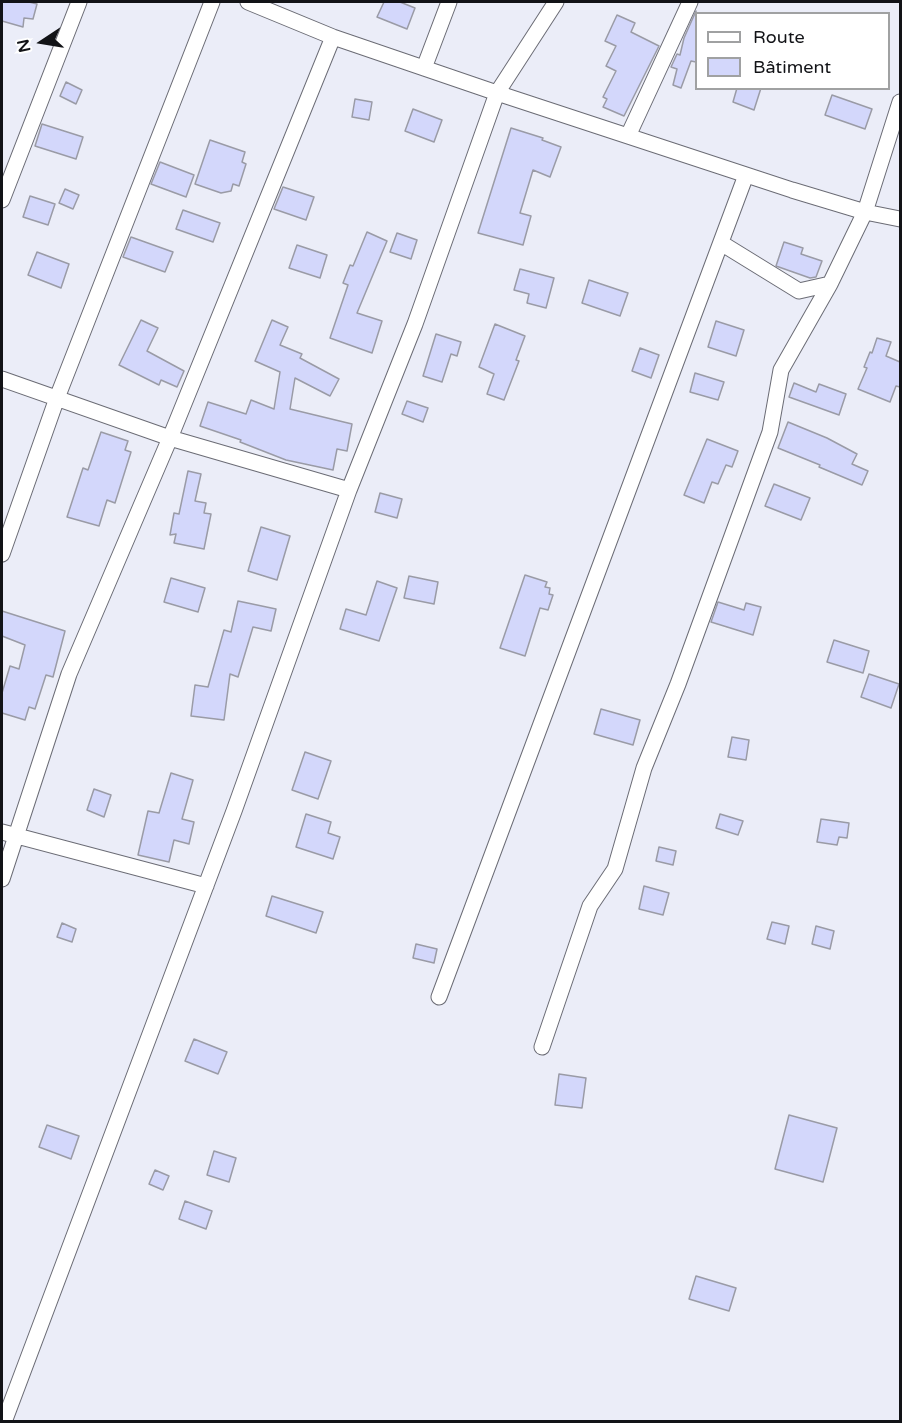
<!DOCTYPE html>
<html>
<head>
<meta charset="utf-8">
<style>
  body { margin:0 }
  #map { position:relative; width:902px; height:1423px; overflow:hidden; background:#ebedf8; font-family:"Varela Round",sans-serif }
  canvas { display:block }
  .frame { position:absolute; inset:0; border:3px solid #121317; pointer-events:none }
  .legend { position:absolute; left:695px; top:12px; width:195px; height:78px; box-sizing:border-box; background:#fff; border:2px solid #a0a1a2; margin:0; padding:8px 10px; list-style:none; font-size:18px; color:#121317 }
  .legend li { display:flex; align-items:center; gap:12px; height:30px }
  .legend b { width:30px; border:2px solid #a0a1a2 }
  .north { position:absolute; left:12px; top:12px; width:60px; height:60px; -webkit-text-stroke:4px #fff; paint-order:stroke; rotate:258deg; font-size:16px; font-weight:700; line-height:24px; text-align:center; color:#121317 }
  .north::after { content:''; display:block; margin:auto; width:21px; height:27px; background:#121317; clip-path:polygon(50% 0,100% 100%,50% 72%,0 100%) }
</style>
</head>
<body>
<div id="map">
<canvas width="902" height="1423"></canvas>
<div class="frame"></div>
<ul class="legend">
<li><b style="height:8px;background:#fff"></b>Route</li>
<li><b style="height:16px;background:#d3d7fb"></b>Bâtiment</li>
</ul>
<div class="north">N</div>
</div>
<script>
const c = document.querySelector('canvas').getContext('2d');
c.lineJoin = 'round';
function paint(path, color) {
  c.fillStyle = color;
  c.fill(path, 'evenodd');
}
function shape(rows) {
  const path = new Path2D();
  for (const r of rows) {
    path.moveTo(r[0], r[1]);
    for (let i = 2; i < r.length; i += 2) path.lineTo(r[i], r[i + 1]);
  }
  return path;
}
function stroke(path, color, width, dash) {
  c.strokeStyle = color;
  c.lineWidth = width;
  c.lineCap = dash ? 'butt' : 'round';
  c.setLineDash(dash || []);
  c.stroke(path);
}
const building = shape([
  [2,2,29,2,37,4,33,19,24,18,23,27,2,21,2,2],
  [384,2,400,2,415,8,407,29,377,17,384,2],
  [696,11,696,62,691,61,681,88,673,85,677,69,671,67,677,54,680,55,684,38,696,11],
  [617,15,635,23,631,32,659,46,624,116,603,107,607,99,603,97,616,71,606,66,616,46,605,41,617,15],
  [66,82,82,90,76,104,60,96,66,82],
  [737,88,761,88,754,110,733,102,737,88],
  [832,95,872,109,865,129,825,115,832,95],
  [355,99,372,102,369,120,352,117,355,99],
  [413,109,442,120,434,142,405,131,413,109],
  [42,124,83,137,76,159,35,146,42,124],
  [511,128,543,138,542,140,561,147,550,177,533,170,520,213,531,216,523,245,478,233,511,128],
  [210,140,245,152,242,162,246,164,239,186,233,184,231,191,221,193,195,184,210,140],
  [160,162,194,175,186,197,151,184,160,162],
  [283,187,314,197,306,220,274,209,283,187],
  [65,189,79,195,73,209,59,203,65,189],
  [30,196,55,204,48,225,23,217,30,196],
  [183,210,220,223,213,242,176,229,183,210],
  [367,232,387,241,357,313,382,321,372,353,330,338,348,285,343,283,350,265,353,266,367,232],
  [397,233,417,240,411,259,390,252,397,233],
  [131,237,173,252,165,272,123,257,131,237],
  [784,242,803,248,801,254,822,261,816,277,810,278,776,266,784,242],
  [297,245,327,255,320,278,289,268,297,245],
  [37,252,69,264,61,288,28,275,37,252],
  [520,269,554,278,546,308,527,303,529,294,514,290,520,269],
  [589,280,628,293,620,316,582,303,589,280],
  [141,320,158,328,147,351,184,371,177,387,161,380,159,385,119,365,141,320],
  [272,320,288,327,280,345,302,354,300,358,339,379,330,396,295,378,290,409,352,424,347,451,337,449,333,470,286,460,240,442,241,440,200,426,208,402,246,414,251,400,274,409,280,372,255,361,272,320],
  [716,321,744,330,736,356,708,347,716,321],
  [495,324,525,336,516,360,519,361,504,400,487,394,494,374,479,367,495,324],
  [436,334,461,342,457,356,451,354,442,382,423,376,436,334],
  [877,338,891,342,886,356,900,362,900,387,896,386,890,402,858,389,867,368,864,367,870,352,872,353,877,338],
  [640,348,659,355,651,378,632,371,640,348],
  [695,373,724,382,718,400,690,392,695,373],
  [794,383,816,392,819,384,846,394,839,415,789,397,794,383],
  [407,401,428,408,423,422,402,414,407,401],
  [788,422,827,438,857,454,852,464,868,471,862,485,819,467,820,465,778,448,788,422],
  [101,432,128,441,125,450,131,452,115,503,107,500,99,526,67,517,83,468,88,470,101,432],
  [707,439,738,451,732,467,726,465,718,484,712,482,704,503,684,495,707,439],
  [188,471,201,474,195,501,206,503,204,513,211,514,204,549,174,543,176,534,170,535,174,513,179,514,188,471],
  [774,484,810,498,801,520,765,506,774,484],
  [380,493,402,499,397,518,375,512,380,493],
  [261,527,290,536,277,580,248,571,261,527],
  [525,575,547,582,545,587,550,588,549,594,553,595,548,610,540,608,525,656,500,648,525,575],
  [409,576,438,582,434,604,404,598,409,576],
  [171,578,205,588,198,612,164,602,171,578],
  [377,581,397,588,379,641,340,629,346,609,366,615,377,581],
  [238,601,276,609,271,631,253,627,238,677,230,674,224,720,191,716,195,685,208,687,224,630,231,632,238,601],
  [718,602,744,610,746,603,761,607,753,635,711,622,718,602],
  [2,611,65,631,53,677,46,675,35,709,29,707,25,720,2,713,2,693,10,666,19,669,25,645,2,636,2,611],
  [834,640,869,651,863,673,827,662,834,640],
  [869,674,899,684,891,708,861,697,869,674],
  [601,709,640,720,633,745,594,734,601,709],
  [732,737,749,740,746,760,728,757,732,737],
  [305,752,331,761,318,799,292,790,305,752],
  [171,773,193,780,182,819,194,822,189,844,174,840,169,862,138,855,148,811,159,813,171,773],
  [94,789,111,795,104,817,87,810,94,789],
  [306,814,331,822,328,833,340,837,333,859,296,847,306,814],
  [720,814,743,821,738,835,716,828,720,814],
  [821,819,849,823,847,838,839,837,837,845,817,842,821,819],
  [659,847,676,851,673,865,656,861,659,847],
  [644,886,669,893,663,915,639,909,644,886],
  [272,896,323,912,316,933,266,916,272,896],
  [772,922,789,926,785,944,767,939,772,922],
  [62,923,76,929,72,942,57,937,62,923],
  [816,926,834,931,830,949,812,944,816,926],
  [416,944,437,949,434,963,413,958,416,944],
  [194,1039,227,1052,218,1074,185,1061,194,1039],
  [559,1074,586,1078,582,1108,555,1105,559,1074],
  [789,1115,837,1128,823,1182,775,1169,789,1115],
  [47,1125,79,1136,71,1159,39,1147,47,1125],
  [214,1151,236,1158,229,1182,207,1175,214,1151],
  [155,1170,169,1176,163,1190,149,1184,155,1170],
  [185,1201,212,1211,206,1229,179,1219,185,1201],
  [696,1276,736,1288,729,1311,689,1299,696,1276]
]);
paint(building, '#d3d7fb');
stroke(building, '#9a9ba6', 1.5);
const street = shape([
  [248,2,333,37,497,93,792,190,865,212,900,219],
  [424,68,449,2],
  [628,136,690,2],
  [2,200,79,2],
  [721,243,799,291,830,284,865,212,900,102],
  [2,379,170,438,349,490],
  [2,554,57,398,212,2],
  [2,832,206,886],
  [2,879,69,674,170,438,333,37],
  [439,997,746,175],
  [542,1047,590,906,615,869,644,768,678,684,770,432,781,370,830,284],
  [4,1422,234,811,349,490,415,324,497,93,556,2]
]);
stroke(street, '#6b6c75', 17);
stroke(street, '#fff', 15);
</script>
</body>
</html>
